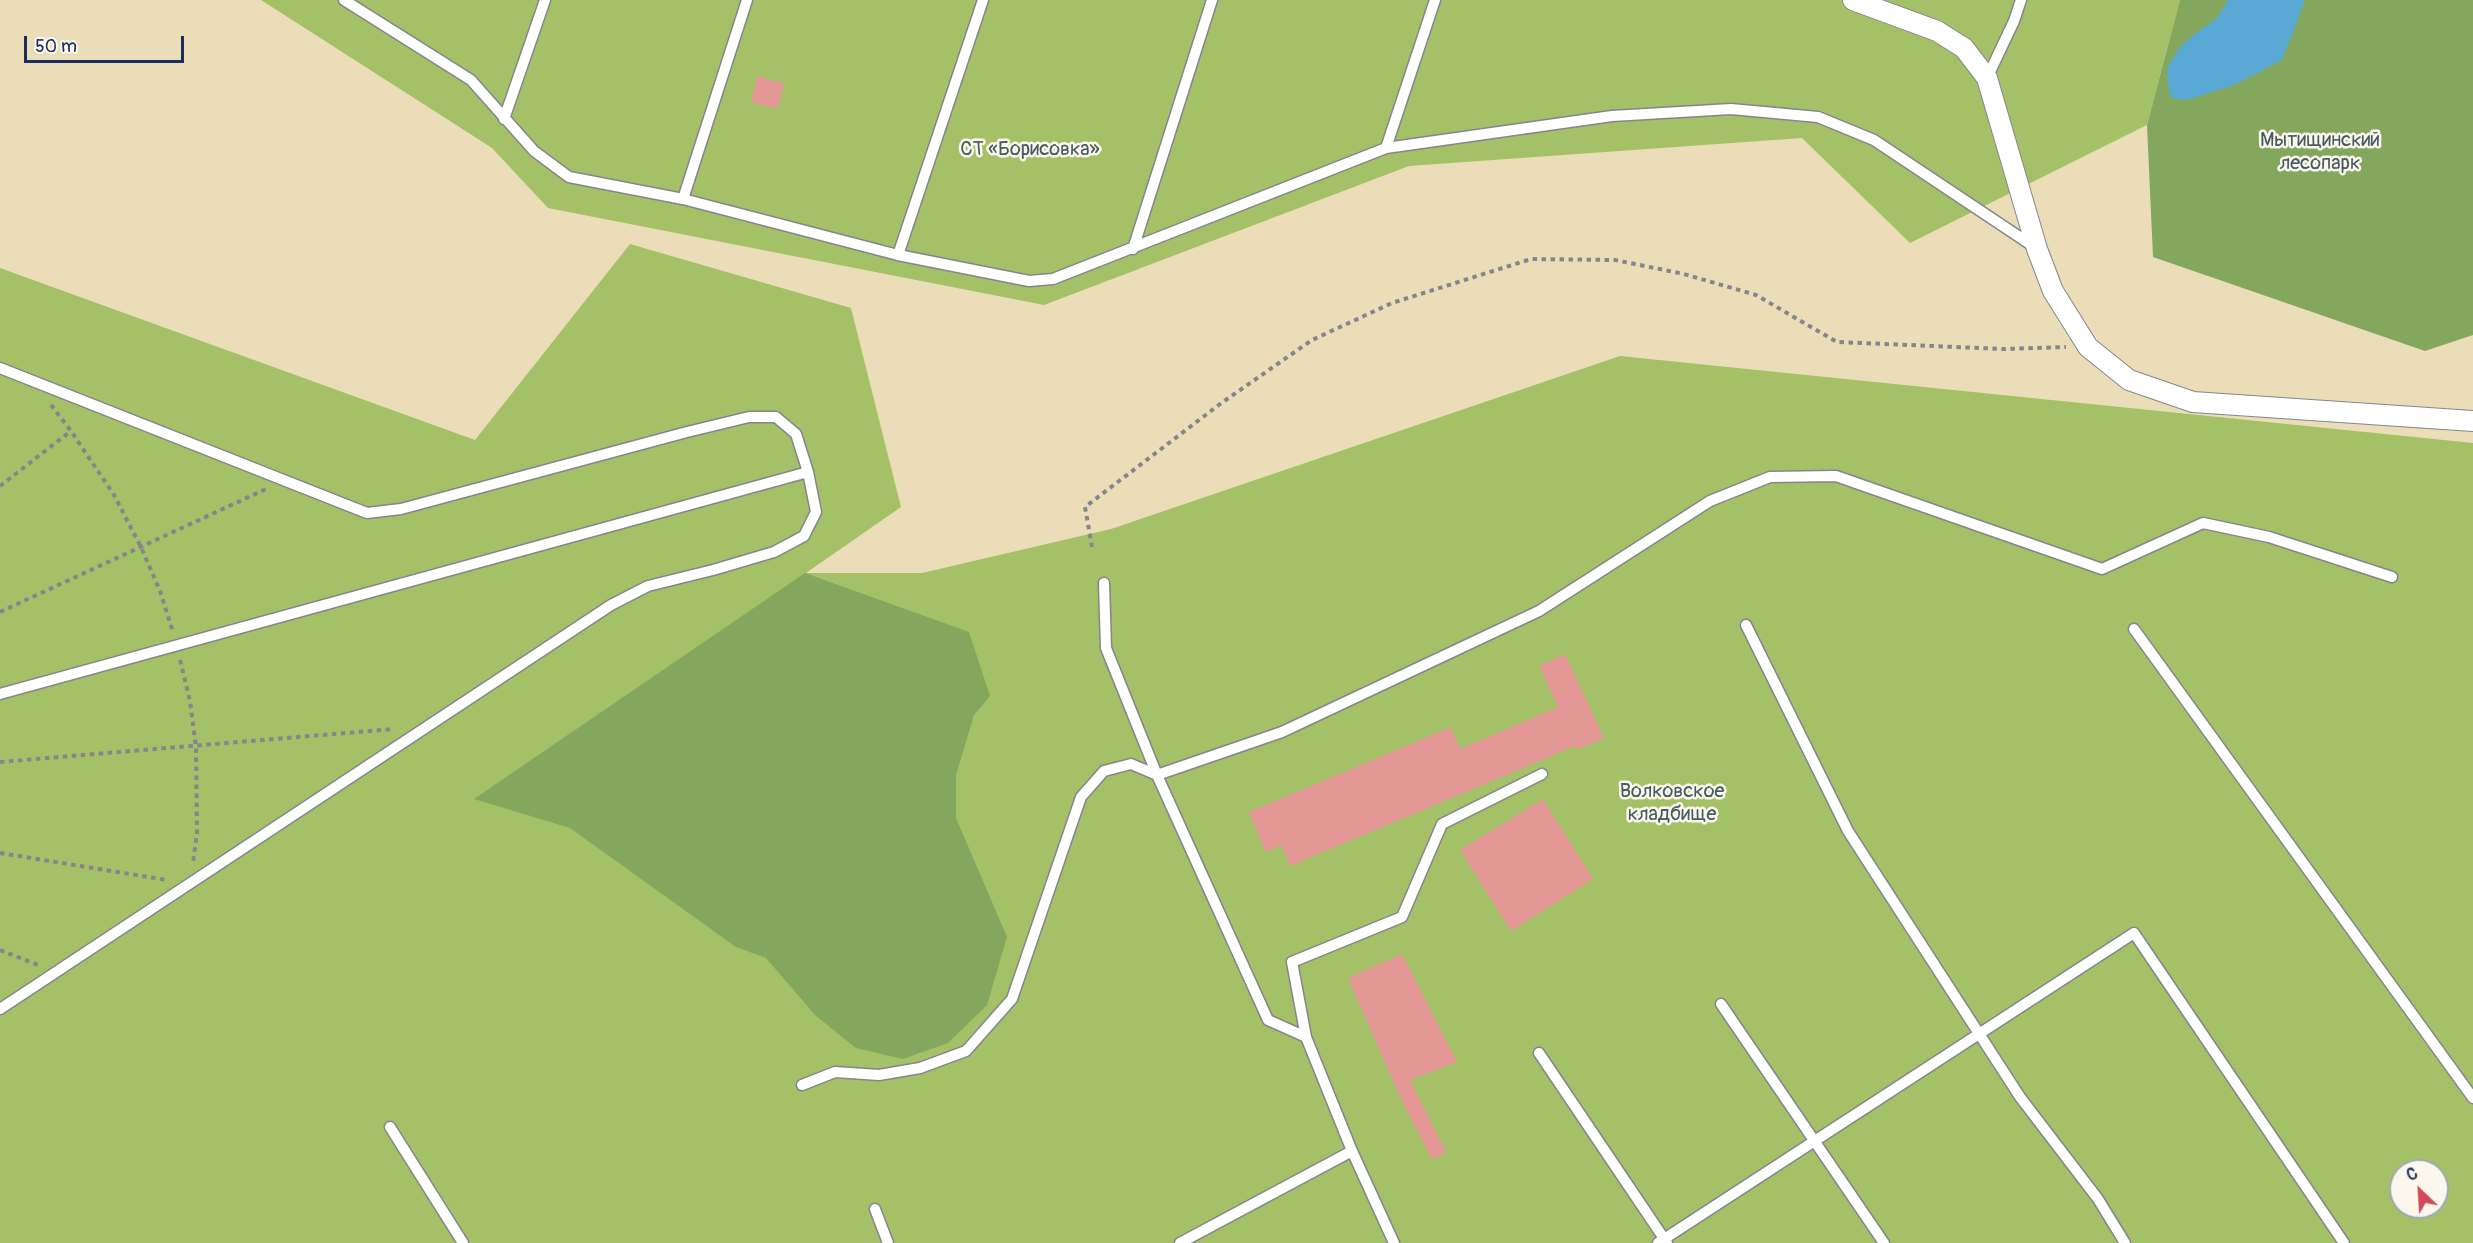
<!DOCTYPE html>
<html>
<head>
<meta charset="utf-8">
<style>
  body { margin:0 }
  #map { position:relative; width:2473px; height:1243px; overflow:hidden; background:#ecddb9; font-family:Pangolin,sans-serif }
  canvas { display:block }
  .north { position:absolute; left:2389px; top:1159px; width:60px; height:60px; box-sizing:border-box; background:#fbf7ec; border:2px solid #a1a7b3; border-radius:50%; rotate:335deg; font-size:16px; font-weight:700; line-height:24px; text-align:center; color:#1b2f5e }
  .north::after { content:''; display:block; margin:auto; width:21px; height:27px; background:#d1495b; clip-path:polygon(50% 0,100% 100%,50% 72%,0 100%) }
  .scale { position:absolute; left:24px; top:36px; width:160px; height:27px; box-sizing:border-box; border:3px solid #1b2f5e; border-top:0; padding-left:8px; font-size:18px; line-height:21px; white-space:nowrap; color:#1b2f5e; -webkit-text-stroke:4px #fbf7ec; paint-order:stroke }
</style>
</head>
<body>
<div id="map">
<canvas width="2473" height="1243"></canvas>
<div class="north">С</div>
<div class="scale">50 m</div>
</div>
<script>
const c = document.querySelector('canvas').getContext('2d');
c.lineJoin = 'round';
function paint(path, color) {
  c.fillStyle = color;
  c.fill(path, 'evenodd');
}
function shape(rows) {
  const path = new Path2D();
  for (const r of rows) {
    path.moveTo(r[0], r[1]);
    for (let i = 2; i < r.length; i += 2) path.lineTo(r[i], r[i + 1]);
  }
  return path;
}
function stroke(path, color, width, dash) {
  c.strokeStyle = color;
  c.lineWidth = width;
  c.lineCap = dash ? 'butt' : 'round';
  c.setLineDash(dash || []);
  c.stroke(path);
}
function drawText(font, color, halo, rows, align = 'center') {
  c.font = font + ' Pangolin,sans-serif';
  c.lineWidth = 5;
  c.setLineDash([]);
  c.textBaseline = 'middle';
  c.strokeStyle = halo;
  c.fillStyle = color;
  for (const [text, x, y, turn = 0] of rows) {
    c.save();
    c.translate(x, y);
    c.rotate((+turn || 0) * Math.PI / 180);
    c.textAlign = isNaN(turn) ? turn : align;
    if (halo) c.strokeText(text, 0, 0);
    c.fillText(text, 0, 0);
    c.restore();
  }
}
paint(shape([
  [261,0,2180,0,2147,125,1910,243,1802,138,1409,166,1044,305,548,208,492,148],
  [630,244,851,308,901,507,806,573,922,573,1111,529,1620,356,2473,443,2473,1243,0,1243,0,268,475,440],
  [2401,1171,2437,1171,2437,1207,2401,1207]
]), '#a4c168');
paint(shape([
  [2180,0,2473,0,2473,335,2425,351,2153,257,2147,125],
  [805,573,969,632,990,696,974,715,956,775,956,818,1007,937,987,1005,948,1043,903,1059,856,1048,816,1016,766,958,736,947,570,828,474,799]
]), '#83a75c');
paint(shape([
  [2228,0,2305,0,2282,60,2234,85,2187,100,2171,98,2168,84,2167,68,2180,47,2195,34,2217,18]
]), '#5aa9d4');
paint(shape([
  [757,76,784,83,778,109,751,102],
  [1565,654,1604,738,1577,750,1575,746,1290,866,1281,845,1265,852,1249,812,1451,727,1460,749,1558,707,1539,666],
  [1543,799,1593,879,1511,931,1460,850],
  [1402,954,1457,1062,1410,1080,1446,1152,1432,1160,1400,1097,1348,978]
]), '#e39795');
const service = shape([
  [344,0,471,80,534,151,569,177,683,199,898,255,1029,281,1053,279,1386,148,1612,116,1731,109,1818,117,1874,140,2036,248],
  [1987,78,2014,21,2021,0],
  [504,119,545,0],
  [1386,148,1435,0],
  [683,199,747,0],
  [1133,249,1212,0],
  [898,255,983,0],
  [0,368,367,513,401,509,687,432,749,417,776,417,796,434,808,472,816,512,804,536,774,552,713,570,648,586,611,605,0,1009],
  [1746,625,1848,831,2020,1097,2098,1199,2125,1243],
  [2134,629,2473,1098],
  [0,694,808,472],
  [1721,1004,1884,1243],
  [1306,1037,1292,962,1402,917,1442,824,1542,774],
  [1539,1053,1667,1243],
  [802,1085,835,1072,879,1075,920,1068,966,1051,1012,999,1081,797,1104,771,1131,764,1157,775,1106,648,1104,583],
  [390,1127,463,1243],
  [875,1209,888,1243],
  [1180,1243,1352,1151],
  [1394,1243,1352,1151,1306,1037,1268,1020,1157,775,1282,732,1539,611,1710,501,1770,477,1836,476,2102,569,2203,523,2269,537,2392,577],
  [1658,1243,2134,933,2344,1243]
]);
const minor = shape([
  [1853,0,1937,31,1964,48,1987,78,2037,249,2053,291,2088,347,2129,380,2193,402,2473,421]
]);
stroke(service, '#84868c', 13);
stroke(minor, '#84868c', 22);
stroke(shape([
  [51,405,71,431,114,495,141,547,160,591,173,632],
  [0,486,71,431],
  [1092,547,1085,507,1220,404,1312,340,1392,303,1531,259,1615,260,1684,274,1756,295,1837,342,2004,349,2066,347],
  [0,612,266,489],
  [180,660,190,701,196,747,197,833,193,863],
  [0,762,394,729],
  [0,853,167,880],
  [0,950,38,965]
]), '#84868c', 4, [4.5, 4.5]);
stroke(service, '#fff', 10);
stroke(minor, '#fff', 20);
drawText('20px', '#445b61', '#fbf7ec', [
  ["Мытищинский",2320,141],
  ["лесопарк",2320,164],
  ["СТ «Борисовка»",1030,150],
  ["Волковское",1672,792],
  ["кладбище",1672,815]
]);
</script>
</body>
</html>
